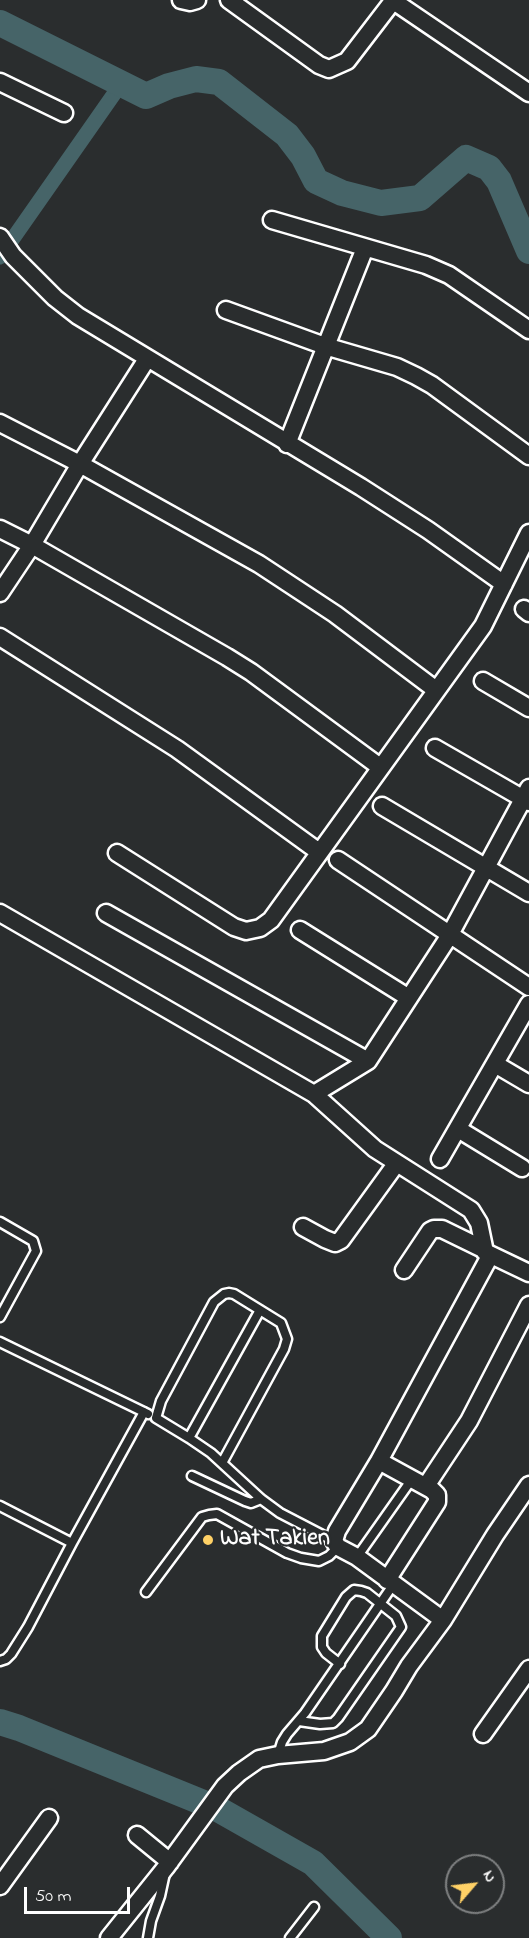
<!DOCTYPE html>
<html>
<head>
<meta charset="utf-8">
<style>
  body { margin:0 }
  #map { position:relative; width:529px; height:1938px; overflow:hidden; background:#2a2d2e; font-family:"Indie Flower",sans-serif }
  canvas { display:block }
  .north { position:absolute; left:445px; top:1854px; width:60px; height:60px; box-sizing:border-box; background:#2a2d2e; border:2px solid #7f8182; border-radius:50%; rotate:62deg; font-size:16px; font-weight:700; line-height:24px; text-align:center; color:#fff }
  .north::after { content:''; display:block; margin:auto; width:21px; height:27px; background:#ffd166; clip-path:polygon(50% 0,100% 100%,50% 72%,0 100%) }
  .scale { position:absolute; left:24px; top:1887px; width:106px; height:27px; box-sizing:border-box; border:3px solid #fff; border-top:0; padding-left:8px; font-size:18px; line-height:21px; white-space:nowrap; color:#fff; -webkit-text-stroke:4px #2a2d2e; paint-order:stroke }
</style>
</head>
<body>
<div id="map">
<canvas width="529" height="1938"></canvas>
<div class="north">N</div>
<div class="scale">50 m</div>
</div>
<script>
const c = document.querySelector('canvas').getContext('2d');
c.lineJoin = 'round';
function shape(rows) {
  const path = new Path2D();
  for (const r of rows) {
    path.moveTo(r[0], r[1]);
    for (let i = 2; i < r.length; i += 2) path.lineTo(r[i], r[i + 1]);
  }
  return path;
}
function stroke(path, color, width, dash) {
  c.strokeStyle = color;
  c.lineWidth = width;
  c.lineCap = dash ? 'butt' : 'round';
  c.setLineDash(dash || []);
  c.stroke(path);
}
function drawText(font, color, halo, rows, align = 'center') {
  c.font = font + ' "Indie Flower",sans-serif';
  c.lineWidth = 4.5;
  c.setLineDash([]);
  c.textBaseline = 'middle';
  c.strokeStyle = halo;
  c.fillStyle = color;
  for (const [text, x, y, turn = 0] of rows) {
    c.save();
    c.translate(x, y);
    c.rotate((+turn || 0) * Math.PI / 180);
    c.textAlign = isNaN(turn) ? turn : align;
    if (halo) c.strokeText(text, 0, 0);
    c.fillText(text, 0, 0);
    c.restore();
  }
}
stroke(shape([
  [0,257,121,84]
]), '#466468', 15);
stroke(shape([
  [0,23,146,96,169,86,196,79,219,82,287,135,303,156,316,181,342,193,381,203,420,198,466,158,489,168,499,181,529,251],
  [0,1722,19,1728,216,1808,313,1863,389,1938]
]), '#466468', 26);
const lane = shape([
  [0,1222,33,1241,36,1251,0,1317],
  [0,1342,148,1414],
  [189,1438,260,1310],
  [222,1463,284,1349,287,1339,281,1323,234,1294,229,1293,224,1294,214,1302,161,1401,156,1418,189,1438,211,1453,261,1499,280,1513,334,1541],
  [192,1476,245,1501,251,1503,261,1499],
  [0,1506,72,1543],
  [357,1557,412,1479],
  [146,1592,202,1517,209,1515,217,1514,287,1553,301,1558,319,1561,329,1556,338,1547],
  [0,1661,6,1659,11,1654,28,1627,72,1543,144,1412],
  [299,1721,320,1724,333,1723,338,1718,401,1627,396,1616,367,1593,361,1591,354,1590,346,1597,322,1636,322,1647,326,1653,340,1664],
  [278,1755,282,1742,287,1734,305,1713,393,1585],
  [148,1938,151,1921,160,1896,165,1873],
  [290,1938,314,1907]
]);
const street = shape([
  [181,0,190,2,197,0],
  [229,0,319,65,329,69,347,61,393,1],
  [392,0,529,93],
  [0,82,64,113],
  [272,220,426,265,449,275,529,330],
  [0,237,13,256,55,298,78,316,361,487,428,530,504,584],
  [226,310,325,346,397,367,416,376,432,385,529,456],
  [0,423,80,464,259,564,335,614,436,690],
  [287,444,365,248],
  [0,529,32,545,227,657,251,672,380,767],
  [0,593,32,545,80,464,147,359],
  [524,609,529,613],
  [0,637,177,749,319,852],
  [483,681,529,708],
  [435,748,529,802],
  [382,806,529,893],
  [117,853,234,927,246,931,260,928,271,920,483,626,529,533],
  [338,860,529,987],
  [0,913,314,1094,375,1149,471,1210,479,1223,485,1252,529,1273],
  [106,913,368,1061],
  [300,930,409,998],
  [495,1064,529,1084],
  [314,1094,368,1061,448,938,529,788],
  [458,1129,522,1168],
  [440,1159,529,1004],
  [303,1227,325,1239,335,1243,341,1240,396,1164],
  [404,1270,430,1231,434,1229,442,1229,483,1249],
  [379,1461,432,1490,437,1495,437,1502,387,1580],
  [426,1486,469,1421,529,1305],
  [443,1620,357,1557,338,1547,334,1541,337,1531,379,1461,490,1256],
  [483,1734,529,1669],
  [137,1835,170,1862],
  [0,1886,49,1818],
  [109,1938,166,1867,225,1786,239,1773,259,1759,278,1755,324,1751,350,1742,368,1729,394,1691,409,1666,443,1620,495,1535,529,1485]
]);
stroke(lane, '#fff', 13);
stroke(street, '#fff', 21);
stroke(lane, '#2a2d2e', 8);
stroke(street, '#2a2d2e', 16);
for (const [x, y, r, color] of [
  [208,1540,6,"#ffd166"]
]) {
  const dot = new Path2D();
  dot.arc(x, y, r, 0, 2 * Math.PI);
  c.fillStyle = color;
  c.fill(dot);
  stroke(dot, '#2a2d2e', 2);
}
drawText('bold 24px', '#fff', '#2a2d2e', [
  ["Wat Takien",220,1540]
], 'left');
</script>
</body>
</html>
